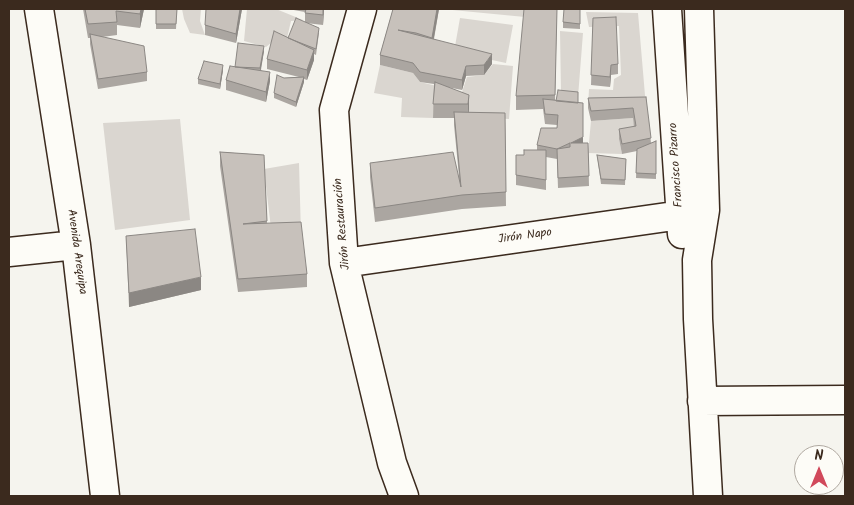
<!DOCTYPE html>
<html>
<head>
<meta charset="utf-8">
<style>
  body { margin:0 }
  #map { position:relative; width:854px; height:505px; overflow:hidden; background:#f5f4ee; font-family:Kalam,sans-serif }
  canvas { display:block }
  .frame { position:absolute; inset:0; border:10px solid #3b2a1e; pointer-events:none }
  .north { position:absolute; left:794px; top:445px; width:50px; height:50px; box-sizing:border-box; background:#fdfcf7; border:1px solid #afa8a0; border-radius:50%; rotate:0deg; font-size:14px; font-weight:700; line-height:20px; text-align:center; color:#3b2a1e }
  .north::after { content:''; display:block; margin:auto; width:18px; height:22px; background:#d1495b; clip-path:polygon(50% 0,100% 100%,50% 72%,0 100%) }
</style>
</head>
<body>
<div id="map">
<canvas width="854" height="505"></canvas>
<div class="frame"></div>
<div class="north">N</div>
</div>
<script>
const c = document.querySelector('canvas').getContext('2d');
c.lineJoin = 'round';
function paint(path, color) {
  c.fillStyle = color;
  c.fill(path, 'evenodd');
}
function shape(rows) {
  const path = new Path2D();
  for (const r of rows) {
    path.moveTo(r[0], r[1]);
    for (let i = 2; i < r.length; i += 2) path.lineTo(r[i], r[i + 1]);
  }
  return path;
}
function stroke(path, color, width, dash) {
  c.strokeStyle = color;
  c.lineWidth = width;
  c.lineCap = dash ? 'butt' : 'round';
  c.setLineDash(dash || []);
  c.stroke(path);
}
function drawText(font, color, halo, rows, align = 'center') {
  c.font = font + ' Kalam,sans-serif';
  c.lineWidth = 5;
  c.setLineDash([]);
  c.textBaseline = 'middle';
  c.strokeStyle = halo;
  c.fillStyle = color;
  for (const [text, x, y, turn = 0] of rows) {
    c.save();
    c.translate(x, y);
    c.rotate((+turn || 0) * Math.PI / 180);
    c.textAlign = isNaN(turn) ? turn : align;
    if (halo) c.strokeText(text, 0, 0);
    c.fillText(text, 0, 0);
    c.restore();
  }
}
paint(shape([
  [182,9,201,9,200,21,205,35,190,33,184,19],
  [247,9,276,9,303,20,291,21,287,38,277,38,266,47,244,41],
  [442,9,525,9,525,17],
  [586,12,638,13,646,107,588,108,589,89,613,90,614,79,621,75,619,26,589,27],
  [460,18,513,25,506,63,454,52],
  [560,31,583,33,578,97,561,92],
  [493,64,513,66,509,119,468,117,435,97,433,118,401,117,402,98,374,93,380,65,413,73,420,82,462,92,467,77,484,75],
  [633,118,636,136,619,139,622,154,588,153,591,121],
  [180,119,190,220,115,230,103,123],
  [299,163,301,235,272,237,264,169]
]), '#dad6d0');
const minor = shape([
  [39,9,76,245,105,496],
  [362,9,334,110,344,263,392,463,404,496],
  [667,9,682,234],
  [699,9,705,210,697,260,698,319,708,496],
  [9,252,76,245],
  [344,263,681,215,705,210],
  [702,401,845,400]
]);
stroke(minor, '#3b2a1e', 31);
stroke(minor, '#fdfcf7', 28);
paint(shape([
  [83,9,144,9,140,28,117,25,117,35,102,37,147,72,147,81,98,89,90,44,90,38,88,38],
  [156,9,177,9,176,29,156,29],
  [242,9,236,43,205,35,205,25],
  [288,9,324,9,323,25,306,23,319,33,316,55,314,54,314,60,307,80,304,79,304,82,296,107,274,98,274,93,284,78,299,77,267,69,267,59,305,22,305,12],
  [393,9,439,9,434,39,492,64,484,75,466,76,462,90,447,87,469,95,469,112,505,113,506,206,462,209,375,222,370,177,370,163,459,176,454,125,454,118,433,118,434,84,420,82,413,73,380,65,380,55],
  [557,9,555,100,578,103,583,143,588,143,589,186,558,188,557,159,546,157,546,190,516,185,516,155,524,155,537,150,537,145,557,128,557,125,545,124,543,109,516,110,516,96],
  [580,9,580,29,563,28,563,22],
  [593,18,618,64,618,74,611,75,610,87,591,85],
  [264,51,261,70,270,81,266,102,226,90,226,80,235,67],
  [223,70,220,89,198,84,198,79],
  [646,97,651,143,656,141,656,179,636,178,637,151,622,154,619,139,619,129,634,127,633,118,591,121,588,108,588,98],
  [220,152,264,155,267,223,307,274,307,287,238,292,220,166],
  [597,155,626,159,625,185,601,184],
  [126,236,201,290,129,307]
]), '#aba6a1');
paint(shape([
  [141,9,144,9,140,28,140,14],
  [240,9,242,9,236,43,236,34],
  [323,9,324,9,323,25],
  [437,9,439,9,432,48,432,38],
  [264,46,264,51,260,73,260,68],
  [314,50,314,60,307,80,307,70],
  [492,54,492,64,484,75,484,65],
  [223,65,223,70,220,89,220,84],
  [611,65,611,75,610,87,610,77],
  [466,66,466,76,462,90,462,80],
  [270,72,270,81,266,102,266,92],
  [304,77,304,82,296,107,296,102],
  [469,95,469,109,468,117,468,104],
  [583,137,583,147,571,143],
  [201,277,201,290,129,307,129,293]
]), '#8b8783');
const building = shape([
  [85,9,141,9,140,14,116,11,117,22,88,24,85,9],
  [156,9,177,9,176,24,156,24,156,9],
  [206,9,240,9,236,34,205,25,206,9],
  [306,9,323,9,323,15,305,13,306,9],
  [393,9,437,9,432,38,416,33,398,30,492,54,484,65,466,66,462,80,420,72,413,63,380,55,393,9],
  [524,9,557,9,555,95,516,96,524,9],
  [564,9,580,9,580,24,563,22,564,9],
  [616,17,618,64,611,65,610,77,591,75,593,18,616,17],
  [296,18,319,28,316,49,288,38,296,18],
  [274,31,314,50,307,70,267,59,274,31],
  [90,34,144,46,147,72,98,79,90,34],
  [238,43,264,46,260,68,235,67,238,43],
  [204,61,223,65,220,84,198,79,204,61],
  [230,66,270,72,266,92,226,80,230,66],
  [277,75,284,78,304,77,296,102,274,93,277,75],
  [435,82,469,95,468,104,433,104,435,82],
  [558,90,578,92,578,103,556,101,558,90],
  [646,97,651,138,622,144,619,129,636,126,633,108,591,111,588,98,646,97],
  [543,99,583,103,583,137,571,143,588,143,589,176,558,178,557,149,537,145,541,128,557,128,558,115,545,114,543,99],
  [570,143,570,147,557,149,570,143],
  [454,112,505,113,506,192,462,195,375,208,370,163,453,152,461,187,454,112],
  [656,141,656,174,636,173,637,149,656,141],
  [524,150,546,150,546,180,516,175,516,155,524,155,524,150],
  [220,152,264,155,267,221,243,224,301,222,307,274,238,279,220,152],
  [597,155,626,159,625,180,601,179,597,155],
  [195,229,201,277,129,293,126,236,195,229]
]);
paint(building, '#c7c1bb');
stroke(building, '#8b8783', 1);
drawText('12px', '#3b2a1e', '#fdfcf7', [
  ["Francisco Pizarro",677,165,-94],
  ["Jirón Restauración",343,224,-95],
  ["Jirón Napo",525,237,-8],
  ["Avenida Arequipa",76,252,82]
]);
</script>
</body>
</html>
